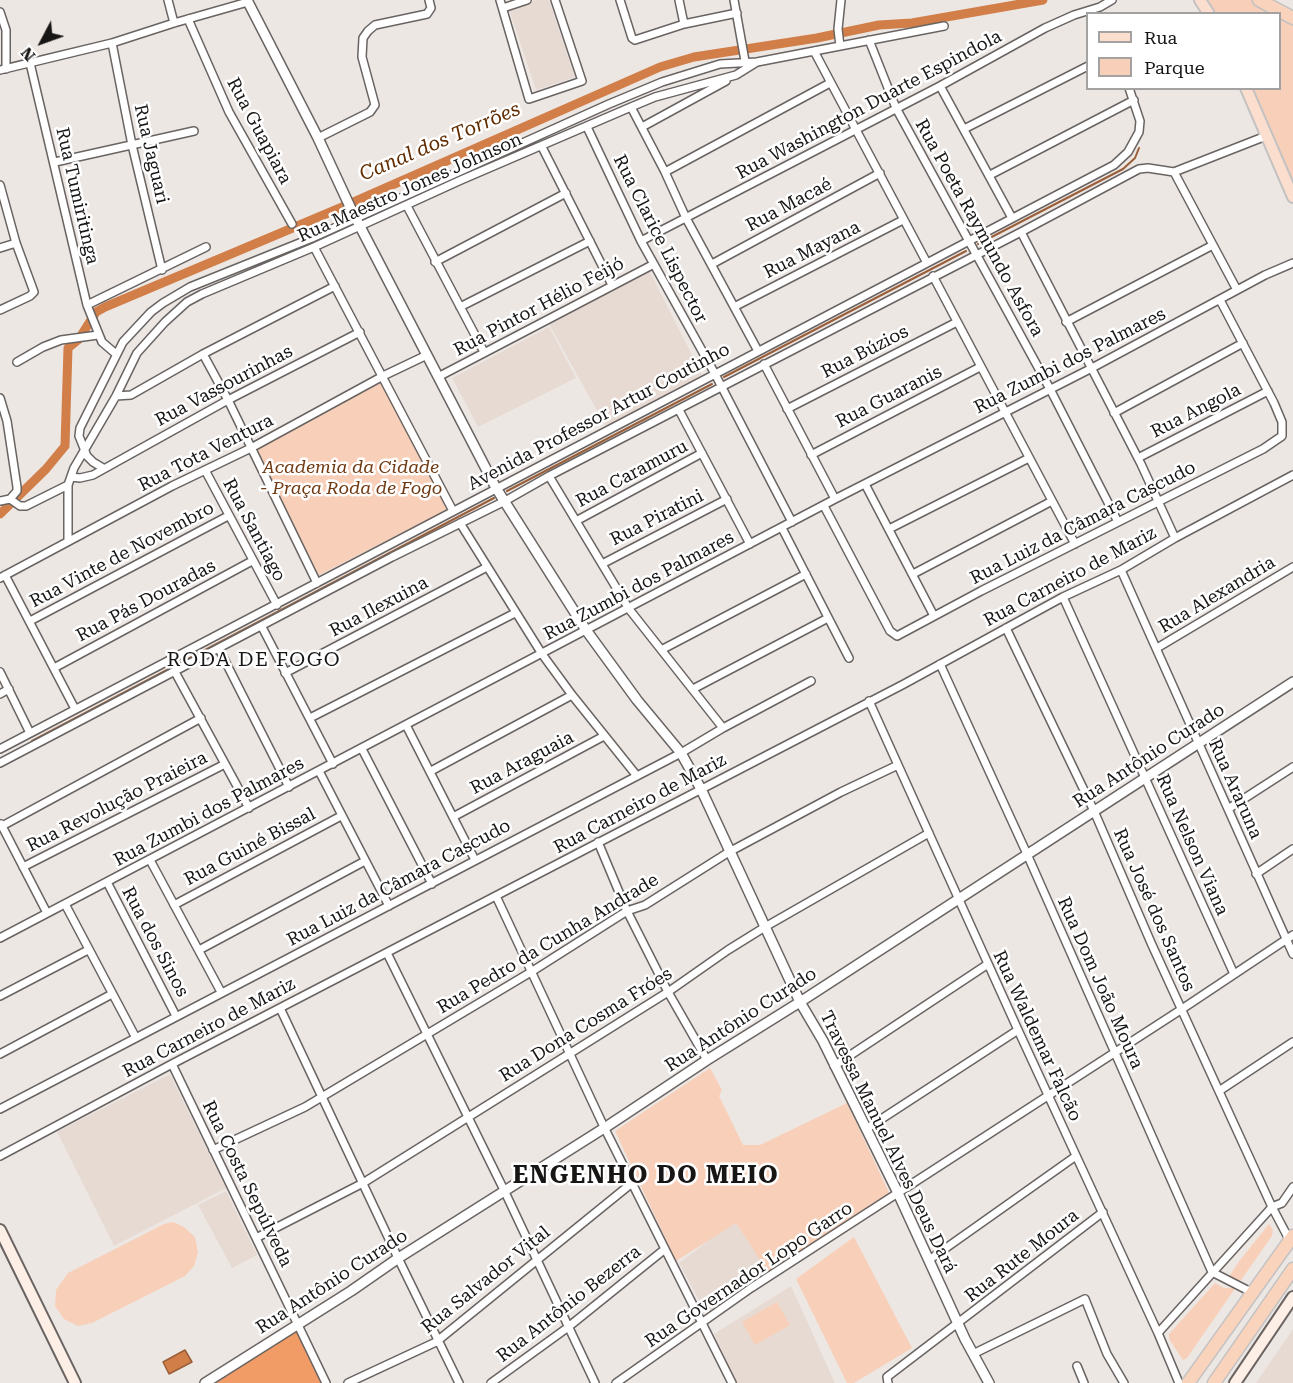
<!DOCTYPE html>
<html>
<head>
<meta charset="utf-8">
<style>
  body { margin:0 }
  #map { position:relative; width:1293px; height:1383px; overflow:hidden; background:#ede7e4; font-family:"Roboto Serif",serif }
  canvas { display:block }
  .legend { position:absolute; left:1086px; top:12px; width:195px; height:78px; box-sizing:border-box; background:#fff; border:2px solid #a3a2a1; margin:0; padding:8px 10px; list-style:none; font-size:18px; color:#181615 }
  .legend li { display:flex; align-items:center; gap:12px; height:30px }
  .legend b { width:30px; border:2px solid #a3a2a1 }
  .north { position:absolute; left:12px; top:12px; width:60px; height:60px; -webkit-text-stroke:4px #fff; paint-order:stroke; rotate:229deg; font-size:16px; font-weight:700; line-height:24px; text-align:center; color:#181615 }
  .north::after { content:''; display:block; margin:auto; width:21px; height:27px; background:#181615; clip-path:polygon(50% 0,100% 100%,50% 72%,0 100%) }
</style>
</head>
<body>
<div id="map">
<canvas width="1293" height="1383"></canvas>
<ul class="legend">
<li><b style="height:8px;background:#fbdecd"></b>Rua</li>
<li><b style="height:16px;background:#f8cfb8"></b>Parque</li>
</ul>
<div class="north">N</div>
</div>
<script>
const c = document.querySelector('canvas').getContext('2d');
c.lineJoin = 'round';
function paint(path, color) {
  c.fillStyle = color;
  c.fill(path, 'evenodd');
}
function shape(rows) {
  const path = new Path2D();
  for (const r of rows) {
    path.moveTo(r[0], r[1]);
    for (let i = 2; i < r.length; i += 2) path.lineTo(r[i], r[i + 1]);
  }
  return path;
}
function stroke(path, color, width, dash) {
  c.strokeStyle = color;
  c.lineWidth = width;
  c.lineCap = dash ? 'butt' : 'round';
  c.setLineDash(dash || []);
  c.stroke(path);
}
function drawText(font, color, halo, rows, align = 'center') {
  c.font = font + ' "Roboto Serif",serif';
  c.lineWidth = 5;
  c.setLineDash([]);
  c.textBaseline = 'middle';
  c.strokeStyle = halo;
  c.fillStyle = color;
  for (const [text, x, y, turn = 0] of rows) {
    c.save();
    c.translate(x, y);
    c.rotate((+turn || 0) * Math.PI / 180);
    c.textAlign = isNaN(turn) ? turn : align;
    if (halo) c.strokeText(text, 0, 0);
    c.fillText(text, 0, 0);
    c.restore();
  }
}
paint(shape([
  [536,0,549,0,575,77,536,90,509,9],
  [649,270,702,375,606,427,549,324],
  [549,327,576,378,478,427,452,378],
  [170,1074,226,1188,114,1246,57,1132],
  [226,1191,257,1255,232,1268,198,1205],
  [737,1219,771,1270,706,1313,679,1263],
  [791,1286,835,1383,737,1383,714,1334],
  [1293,1329,1293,1383,1256,1383]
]), '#e7dad3');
paint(shape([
  [1196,0,1253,0,1293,20,1293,186,1249,89,1280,88,1280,14,1206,13],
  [382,382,448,509,319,575,254,449],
  [710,1068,722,1090,719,1096,743,1145,760,1145,847,1103,890,1195,770,1275,736,1223,676,1261,615,1131],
  [173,1222,184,1227,195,1237,198,1252,194,1266,185,1276,92,1323,78,1326,64,1319,55,1306,56,1290,68,1273,164,1224],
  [1269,1224,1273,1230,1272,1236,1241,1280,1235,1281,1230,1279,1230,1275,1240,1260],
  [854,1237,912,1348,854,1383,847,1383,796,1279],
  [1215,1283,1224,1288,1234,1288,1234,1290,1187,1358,1183,1360,1169,1339,1169,1334],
  [777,1302,790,1325,755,1345,742,1322]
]), '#f8cfb8');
paint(shape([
  [298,1326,325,1383,209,1383]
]), '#f19c66');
const water = shape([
  [185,1350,192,1362,169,1374,163,1362,185,1350]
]);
paint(water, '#d17e49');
stroke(water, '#9a5f39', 1.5);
stroke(shape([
  [978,244,1123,169,1135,158,1139,148],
  [724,377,966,251],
  [507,491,712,384],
  [32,741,494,498]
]), '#9a5f39', 2);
stroke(shape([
  [0,514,46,469,65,446,68,348,79,339,96,312,105,307,340,208,660,67,694,57,817,38,879,25,912,23,1043,0]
]), '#d17e49', 9);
const minor = shape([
  [168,0,174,23],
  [500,0,529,99,582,81,555,0],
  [620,0,632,38,635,40,684,24,737,13],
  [679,0,684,24],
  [734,0,745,61],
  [503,8,527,0],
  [0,12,6,30,6,69],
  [188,19,229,112,292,224],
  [869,40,896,108,1050,389,1118,522],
  [112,43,132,145,162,270],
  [840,46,838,29,841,0],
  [814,51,927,263],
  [30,63,87,305,102,342,116,354],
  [0,70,112,43,174,23,248,2],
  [940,86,1012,218],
  [631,107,665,172,686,218,758,351],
  [587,127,641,241,715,374,792,522],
  [642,127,726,81],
  [964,129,1088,66],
  [318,138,370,112,375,105,362,57,363,38,368,31,375,25,427,14,431,8,429,0],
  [542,147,612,285],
  [55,162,194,131],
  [665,172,830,83],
  [1174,172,1237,290],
  [1174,172,1266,136],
  [990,175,1134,100],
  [0,185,16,243,34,292,30,296,0,310],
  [407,206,484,352],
  [1021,232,1141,464,1175,538],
  [641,241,940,86,1045,28,1074,15,1100,7,1112,0],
  [314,247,453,511],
  [0,248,16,243],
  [435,262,566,193],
  [712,264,880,173],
  [933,276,1075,544],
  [87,305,206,247],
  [460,307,590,241],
  [734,307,903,220],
  [1066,322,1213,245],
  [203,354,228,400,317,583],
  [17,362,43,347,61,340,98,335],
  [764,364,835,499],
  [438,377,654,264],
  [116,396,131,395,203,354,335,286],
  [0,398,7,421,17,487,17,491,10,499],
  [787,409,957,322],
  [679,410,750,544],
  [1114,413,1243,343],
  [811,455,980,367],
  [1138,458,1268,391],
  [103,468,93,462,87,456,79,436,80,428,123,342,151,312,163,303,190,287,312,238,609,104,662,82,720,64,757,62,944,26],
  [205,470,277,605],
  [549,476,629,609,723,728],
  [71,477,80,478,93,475,228,400,360,332],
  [865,484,934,616],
  [10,499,20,506,26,506,68,485],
  [0,501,10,499],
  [824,506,890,631,897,636,981,591,1263,449,1282,436,1282,422,1274,403,1220,300],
  [576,521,702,453],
  [460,523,542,654,572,695,637,776],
  [782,528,849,658],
  [889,529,1029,458],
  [68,541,68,485,74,468,116,396,137,353,165,322,187,302,202,294,314,247,461,180,631,107,655,97,736,75,757,62],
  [602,564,727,499],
  [1121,570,1293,954],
  [913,574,1052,501],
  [5,575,75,709],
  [0,578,172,486,251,448,383,376,427,355],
  [1063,597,1234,974],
  [30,621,228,516],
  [262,627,333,764],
  [1006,628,1094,811,1152,945,1272,1207,1290,1241],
  [1157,648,1293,567],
  [219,649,289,787],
  [663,649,806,574],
  [940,664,1027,854,1212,1272,1253,1293],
  [54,668,252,561],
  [0,672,30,733],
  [175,672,249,808],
  [285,673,487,567],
  [693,689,828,618],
  [0,694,9,689],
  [869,701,1018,1030,1158,1333,1179,1383],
  [310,718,515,613],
  [406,725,475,860],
  [0,749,1114,165,1128,152,1139,132,1140,121,1129,88],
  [362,749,432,884],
  [0,763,392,557,505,501,549,476,1021,232,1139,169,1148,168,1174,172],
  [319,771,389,906],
  [431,771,572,695],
  [1228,809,1293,767],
  [453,817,604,736],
  [1,824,47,913],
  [2,826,201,718],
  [598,842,627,911,668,992,707,1060],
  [150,860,221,992],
  [23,867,225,764],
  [1256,874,1293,849],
  [107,882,176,1016],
  [496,896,604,1127,732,1383],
  [65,904,136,1038],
  [174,905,341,816],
  [0,938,835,499,1090,369,1265,275,1293,263],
  [199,950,365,861],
  [387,953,504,1190,595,1383],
  [0,996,88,950],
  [280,1008,398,1258,459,1383],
  [0,1054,112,994],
  [172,1064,326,1383],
  [834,1066,988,964],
  [1219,1091,1293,1042],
  [0,1109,681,753,723,728,811,681],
  [866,1129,1018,1030],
  [213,1150,305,1107,531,972,627,911,645,905,729,852,841,792,898,765],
  [0,1156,172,1064,904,684,1063,597,1121,570,1175,538,1293,475],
  [256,1238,363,1183,668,992,728,950,765,927,929,833],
  [929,1260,1076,1156],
  [1158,1333,1272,1207,1282,1203,1293,1187],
  [973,1354,1085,1299,1107,1354,1124,1383],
  [1077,1366,1084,1383],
  [348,1383,436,1342,632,1183],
  [491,1383,567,1328,665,1249],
  [616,1383,751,1288,1182,1009,1293,935],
  [888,1383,887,1377,1103,1212]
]);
const tertiary = shape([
  [247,0,318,138,352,211,496,488,586,630,637,700,681,753,701,789,800,1002,823,1041,898,1193,965,1339,989,1383],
  [205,1383,351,1291,400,1257,609,1125,707,1060,800,1002,1293,682]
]);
const secondary = shape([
  [0,1230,75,1383],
  [1235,1383,1293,1297]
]);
const primary = shape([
  [1200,0,1209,14],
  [1246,88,1293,197]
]);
const trunk = shape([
  [1259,0,1293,18],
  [1188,1383,1293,1236],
  [1214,1383,1293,1269]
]);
stroke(minor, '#696462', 10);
stroke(tertiary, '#696462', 12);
stroke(secondary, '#696462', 14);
stroke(primary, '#c3c2c2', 14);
stroke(trunk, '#c3c2c2', 15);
stroke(minor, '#fff', 7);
stroke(tertiary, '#fff', 9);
stroke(secondary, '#fdeee6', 10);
stroke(primary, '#fbdecd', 10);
stroke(trunk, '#fad3bc', 12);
drawText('18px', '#181615', '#fff', [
  ["Rua Washington Duarte Espindola",869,105,-28],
  ["Rua Guapiara",259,131,62],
  ["Rua Jaguari",151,154,77],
  ["Rua Maestro Jones Johnson",410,188,-24],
  ["Rua Tumiritinga",77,196,77],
  ["Rua Macaé",789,205,-28],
  ["Rua Poeta Raymundo Asfora",979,228,61],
  ["Rua Clarice Lispector",660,239,63],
  ["Rua Mayana",812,250,-27],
  ["Rua Pintor Hélio Feijó",539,307,-28],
  ["Rua Búzios",865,352,-27],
  ["Rua Zumbi dos Palmares",1070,361,-27],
  ["Rua Vassourinhas",224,386,-28],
  ["Rua Guaranis",889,397,-27],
  ["Rua Angola",1196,411,-27],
  ["Avenida Professor Artur Coutinho",599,417,-28],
  ["Rua Tota Ventura",206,453,-27],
  ["Rua Caramuru",632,474,-28],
  ["Rua Piratini",657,518,-27],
  ["Rua Luiz da Câmara Cascudo",1083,523,-27],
  ["Rua Santiago",254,530,62],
  ["Rua Vinte de Novembro",122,555,-28],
  ["Rua Carneiro de Mariz",1070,577,-28],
  ["Rua Zumbi dos Palmares",639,586,-28],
  ["Rua Alexandria",1217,595,-31],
  ["Rua Pás Douradas",146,601,-28],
  ["Rua Ilexuina",379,607,-28],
  ["Rua Antônio Curado",1149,756,-33],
  ["Rua Araguaia",522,763,-28],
  ["Rua Araruna",1235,789,66],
  ["Rua Revolução Praieira",117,802,-27],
  ["Rua Carneiro de Mariz",640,804,-28],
  ["Rua Zumbi dos Palmares",209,812,-28],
  ["Rua Nelson Viana",1192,845,66],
  ["Rua Guiné Bissal",250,847,-28],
  ["Rua Luiz da Câmara Cascudo",399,883,-28],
  ["Rua José dos Santos",1154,910,66],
  ["Rua dos Sinos",155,942,62],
  ["Rua Pedro da Cunha Andrade",548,944,-31],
  ["Rua Dom João Moura",1100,983,66],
  ["Rua Antônio Curado",741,1020,-33],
  ["Rua Dona Cosma Fróes",586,1025,-32],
  ["Rua Carneiro de Mariz",209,1028,-28],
  ["Rua Waldemar Falcão",1037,1036,65],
  ["Travessa Manuel Alves Deus Dará",888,1142,64],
  ["Rua Costa Sepúlveda",247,1184,64],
  ["Rua Rute Moura",1022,1256,-38],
  ["Rua Governador Lopo Garro",749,1275,-34],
  ["Rua Salvador Vital",486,1280,-39],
  ["Rua Antônio Curado",332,1282,-33],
  ["Rua Antônio Bezerra",569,1304,-38]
]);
drawText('italic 18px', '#703911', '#fff', [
  ["Academia da Cidade",351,468],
  ["- Praça Roda de Fogo",351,489]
]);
drawText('italic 20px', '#612c00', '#fff', [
  ["Canal dos Torrões",440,142,-23]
]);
c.letterSpacing = '1.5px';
drawText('20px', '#181615', '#fff', [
  ["RODA DE FOGO",254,660]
]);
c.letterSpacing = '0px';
c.letterSpacing = '1.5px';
drawText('bold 24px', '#181615', '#fff', [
  ["ENGENHO DO MEIO",646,1176]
]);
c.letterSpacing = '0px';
</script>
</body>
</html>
